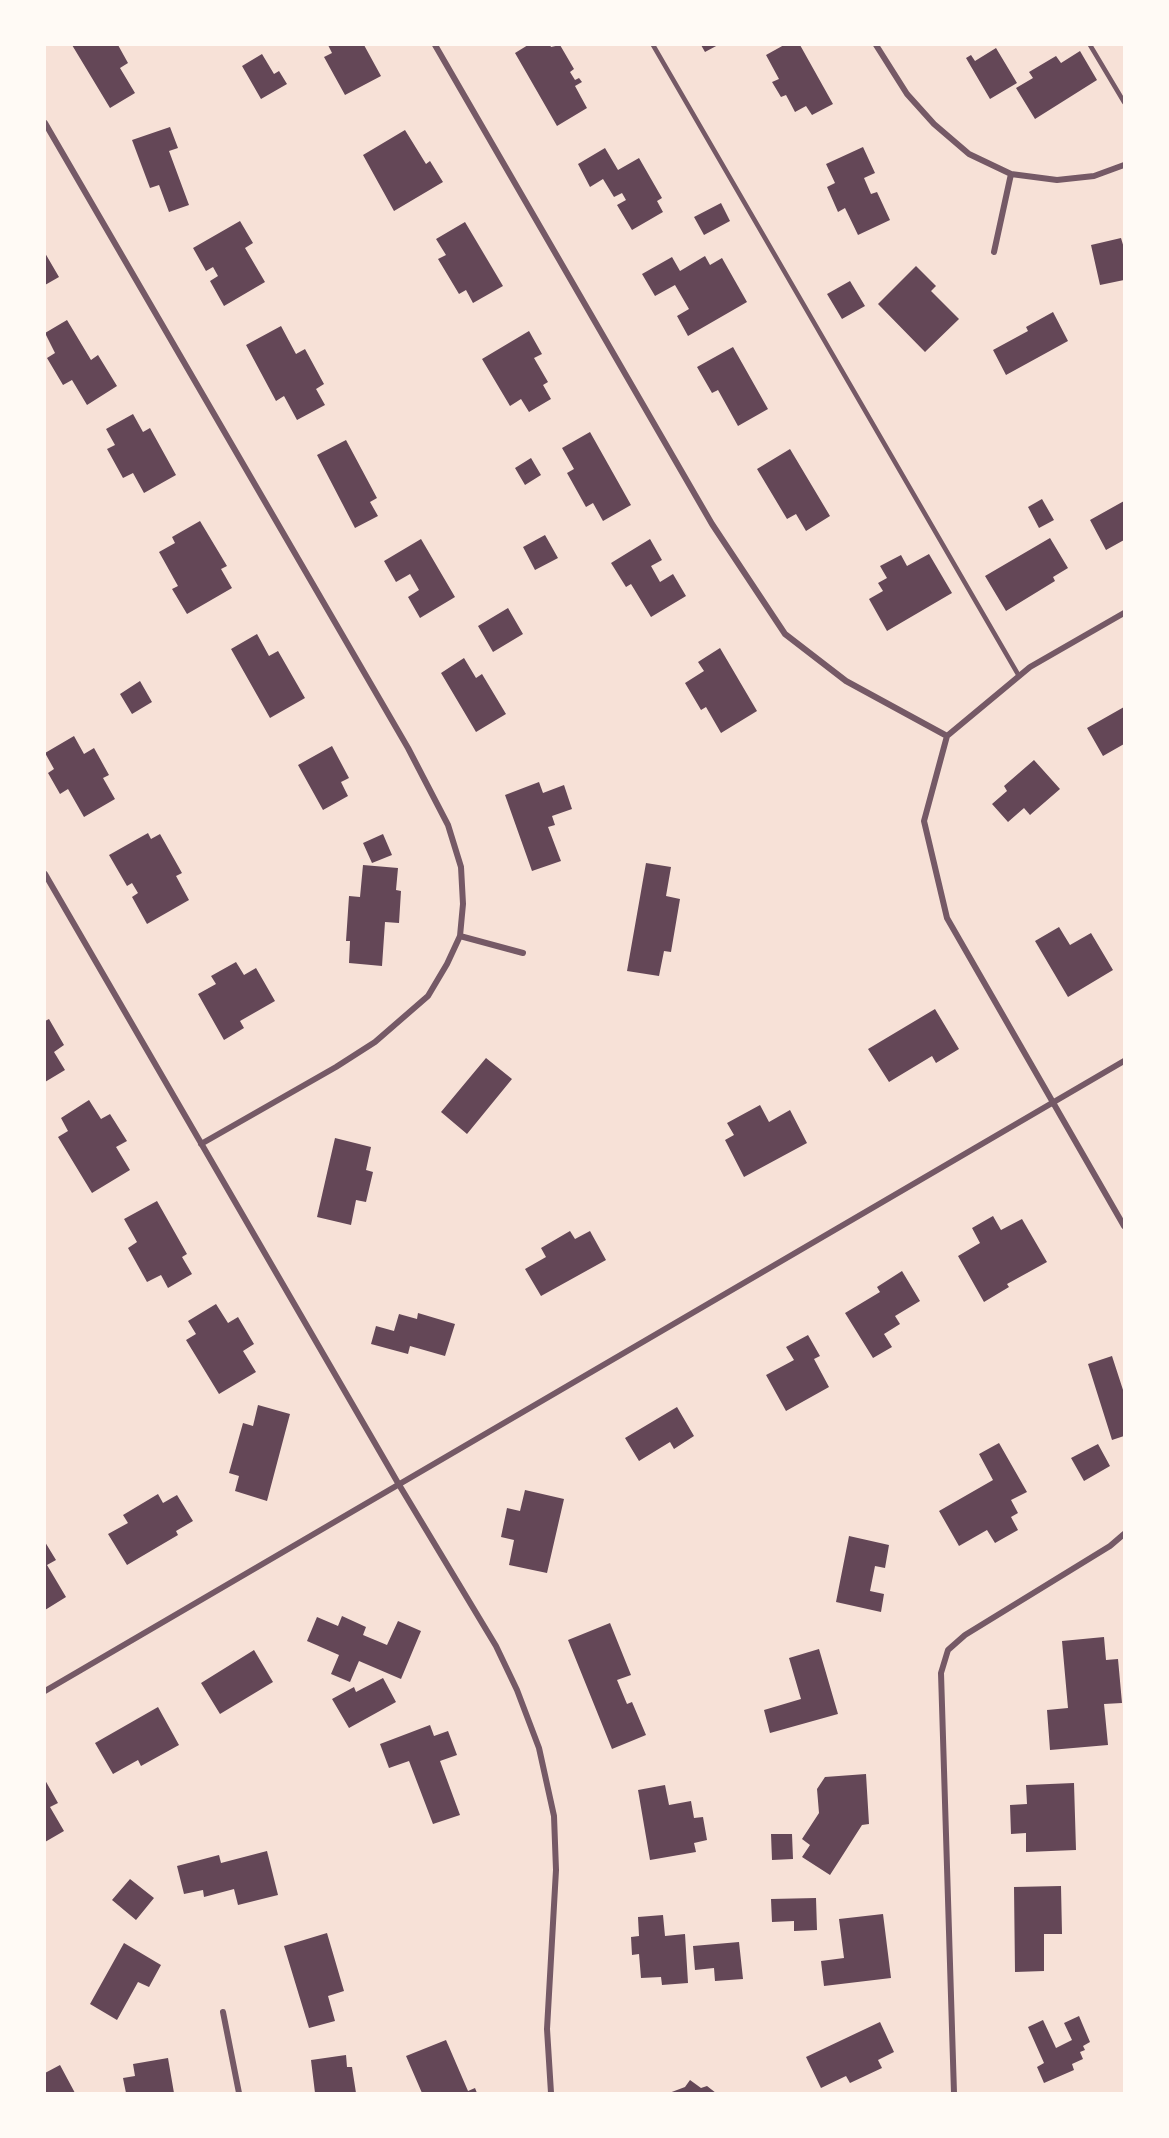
<!DOCTYPE html>
<html>
<head>
<meta charset="utf-8">
<style>
  body { margin:0 }
  #map { position:relative; width:1169px; height:2138px; overflow:hidden; background:#f7e1d7; font-family:Poppins,sans-serif }
  canvas { display:block }
  .frame { position:absolute; inset:0; border:46px solid #fffaf5; pointer-events:none }
</style>
</head>
<body>
<div id="map">
<canvas width="1169" height="2138"></canvas>
<div class="frame"></div>
</div>
<script>
const c = document.querySelector('canvas').getContext('2d');
c.lineJoin = 'round';
function paint(path, color) {
  c.fillStyle = color;
  c.fill(path, 'evenodd');
}
function shape(rows) {
  const path = new Path2D();
  for (const r of rows) {
    path.moveTo(r[0], r[1]);
    for (let i = 2; i < r.length; i += 2) path.lineTo(r[i], r[i + 1]);
  }
  return path;
}
function stroke(path, color, width, dash) {
  c.strokeStyle = color;
  c.lineWidth = width;
  c.lineCap = dash ? 'butt' : 'round';
  c.setLineDash(dash || []);
  c.stroke(path);
}
paint(shape([
  [72,45,118,45,128,63,120,68,135,93,110,108],
  [328,45,364,45,381,76,345,95,324,57,332,53],
  [528,45,550,45,551,47,560,45,574,69,570,72,575,80,579,78,582,82,575,86,587,108,557,126,515,53],
  [701,45,718,45,705,52],
  [784,45,800,45,833,104,812,115,806,106,795,112,786,95,781,97,772,82,779,79,766,55],
  [996,48,1017,83,990,99,966,58,971,55,975,61],
  [1080,51,1097,80,1035,119,1016,88,1033,78,1029,72,1056,56,1061,63],
  [262,54,274,74,279,71,287,84,261,99,242,66],
  [170,127,178,148,169,151,189,205,169,212,159,185,150,188,132,140],
  [405,130,426,164,430,161,443,182,394,211,363,155],
  [863,147,875,173,864,178,871,194,877,192,890,220,858,235,845,208,838,212,827,187,835,183,826,164],
  [605,148,618,170,639,158,662,198,657,201,663,212,632,230,617,205,626,200,622,193,614,197,603,179,590,187,578,164],
  [721,203,730,221,704,235,694,217],
  [240,221,253,243,245,248,265,282,224,306,210,281,218,276,213,267,206,271,193,248],
  [465,222,503,286,473,303,466,290,459,294,438,259,446,255,436,239],
  [1121,238,1124,248,1124,280,1100,285,1091,245],
  [45,253,59,277,45,285],
  [705,256,710,265,722,258,747,302,688,336,677,316,689,309,675,285,655,296,642,274,672,257,680,271],
  [916,266,936,286,931,291,959,319,925,352,878,304],
  [850,281,865,306,842,319,827,294],
  [1053,312,1068,341,1006,375,993,350,1028,331,1026,327],
  [67,320,91,360,98,355,117,386,87,405,72,380,63,385,47,358,55,353,45,333],
  [281,326,296,354,305,349,324,384,316,389,325,405,297,420,284,396,276,401,246,345],
  [529,331,542,354,534,358,548,382,543,385,551,399,529,412,521,399,510,406,482,359],
  [733,347,768,409,738,426,718,390,712,393,697,367],
  [133,414,143,432,150,428,176,475,144,493,133,473,123,478,107,449,115,445,106,429],
  [590,432,631,505,603,521,593,503,586,507,567,473,574,469,562,448],
  [346,440,377,498,370,502,378,516,355,528,317,455],
  [790,449,830,516,806,531,796,514,787,519,757,469],
  [531,458,541,475,525,485,515,468],
  [1042,499,1054,520,1039,528,1028,507],
  [1124,501,1124,540,1106,550,1090,520],
  [200,521,227,566,221,569,232,588,187,614,172,589,178,586,159,552,175,543,172,537],
  [545,535,558,558,535,570,523,547],
  [1050,538,1068,568,1053,577,1055,581,1006,611,985,576],
  [421,539,455,597,420,618,408,597,419,590,410,574,396,582,384,561],
  [650,539,662,560,651,566,660,582,673,574,686,596,651,617,631,584,626,587,611,563],
  [929,554,952,593,887,631,869,599,883,591,878,583,887,578,880,566,901,555,907,566],
  [508,608,523,634,493,652,478,626],
  [257,634,269,656,278,651,305,698,270,718,231,649],
  [720,648,757,711,721,733,706,707,701,710,685,683,704,671,698,662],
  [464,658,476,678,482,674,506,714,476,732,441,673],
  [140,681,152,702,132,714,120,694],
  [1124,707,1124,744,1103,756,1087,728],
  [74,736,84,754,94,748,109,775,103,778,115,799,84,817,68,789,60,794,48,773,54,769,45,753],
  [332,746,349,778,341,782,348,796,323,810,298,765],
  [1034,760,1060,789,1030,815,1024,808,1008,822,992,804,1007,791,1004,786],
  [539,782,543,793,564,785,572,809,552,816,555,825,548,827,561,861,532,871,505,795],
  [148,833,151,839,160,834,182,873,176,876,189,900,147,924,132,897,138,893,132,883,127,886,109,855],
  [383,834,392,855,372,863,363,843],
  [646,863,671,867,666,896,680,899,671,952,664,951,659,976,627,971],
  [363,865,398,868,396,890,401,891,399,923,385,922,382,966,349,963,350,941,346,941,349,896,360,897],
  [1059,927,1070,945,1091,933,1113,970,1068,997,1035,941],
  [236,962,244,975,256,968,275,1001,240,1021,244,1028,224,1040,198,994,216,984,211,976],
  [935,1009,959,1049,936,1063,932,1056,889,1082,868,1049],
  [49,1019,64,1045,54,1052,65,1070,45,1082,45,1021],
  [486,1058,512,1079,467,1134,441,1112],
  [89,1100,101,1119,110,1114,127,1141,116,1147,130,1170,92,1193,58,1137,68,1131,61,1118],
  [760,1105,769,1122,790,1110,807,1143,744,1177,725,1140,734,1135,727,1123],
  [335,1138,371,1147,366,1170,373,1172,366,1202,356,1200,351,1225,317,1217],
  [157,1201,187,1254,182,1257,192,1274,168,1288,161,1275,147,1282,128,1248,137,1242,124,1219],
  [993,1216,1001,1230,1022,1219,1047,1262,1007,1284,1009,1287,984,1302,958,1256,980,1243,972,1228],
  [570,1231,575,1239,590,1231,606,1260,541,1296,525,1269,546,1257,541,1248],
  [902,1271,920,1301,895,1316,900,1324,884,1334,892,1347,873,1358,845,1313,880,1292,877,1287],
  [216,1304,228,1323,238,1317,254,1344,243,1351,256,1372,219,1394,186,1340,196,1334,188,1321],
  [418,1313,455,1324,445,1356,410,1346,408,1354,371,1344,376,1326,394,1331,399,1314,417,1319],
  [808,1335,820,1356,814,1359,829,1387,786,1411,766,1375,794,1360,786,1347],
  [1112,1356,1124,1393,1124,1436,1112,1440,1088,1364],
  [258,1405,290,1414,267,1501,235,1491,239,1476,229,1473,243,1423,253,1426],
  [677,1407,694,1436,674,1449,670,1442,639,1461,625,1438],
  [999,1443,1027,1492,1011,1500,1018,1513,1011,1517,1018,1530,995,1543,987,1530,959,1546,939,1511,993,1480,979,1454],
  [1098,1444,1110,1466,1084,1481,1071,1458],
  [525,1490,564,1499,547,1573,509,1565,514,1540,501,1537,507,1508,520,1511],
  [158,1494,163,1503,177,1495,193,1521,176,1531,178,1535,127,1565,108,1534,128,1523,123,1515],
  [849,1536,889,1545,885,1568,875,1566,870,1591,884,1594,881,1612,836,1602],
  [45,1542,56,1560,47,1565,66,1597,45,1610],
  [342,1616,366,1627,363,1635,387,1645,398,1621,421,1631,401,1679,359,1661,350,1682,331,1674,339,1655,307,1641,317,1617,338,1626],
  [610,1623,631,1675,617,1680,627,1704,632,1702,646,1735,612,1749,568,1640],
  [1104,1637,1106,1660,1118,1659,1122,1703,1104,1704,1108,1745,1050,1750,1047,1710,1068,1708,1062,1641],
  [819,1649,838,1714,770,1733,764,1710,801,1699,789,1658],
  [254,1650,273,1682,220,1714,201,1683],
  [383,1678,396,1702,349,1728,332,1699,354,1687,356,1692],
  [158,1707,179,1745,141,1766,138,1760,113,1774,95,1743],
  [430,1725,434,1736,448,1731,457,1755,440,1761,460,1815,433,1824,409,1761,389,1768,380,1744],
  [866,1774,869,1824,862,1825,830,1875,802,1857,810,1845,802,1839,819,1813,817,1789,825,1777],
  [45,1780,58,1803,50,1807,64,1831,45,1842],
  [1074,1783,1076,1850,1026,1852,1026,1833,1011,1834,1010,1805,1027,1804,1026,1785],
  [665,1785,669,1805,691,1801,694,1818,703,1817,707,1840,694,1843,696,1852,650,1860,638,1790],
  [771,1834,792,1834,793,1859,772,1860],
  [267,1851,278,1895,238,1905,234,1889,204,1897,203,1890,184,1894,177,1866,219,1855,221,1863],
  [130,1879,154,1898,136,1920,112,1900],
  [1061,1886,1062,1934,1044,1934,1044,1971,1015,1972,1014,1887],
  [816,1898,817,1930,794,1931,794,1921,772,1922,771,1899],
  [883,1914,891,1978,824,1986,821,1961,844,1958,839,1919],
  [663,1915,665,1936,685,1934,688,1983,662,1985,661,1977,641,1978,639,1954,632,1955,631,1937,639,1936,638,1917],
  [327,1933,344,1991,328,1996,335,2021,309,2028,284,1946],
  [739,1942,743,1979,715,1981,714,1968,695,1970,693,1946],
  [124,1943,161,1965,149,1987,138,1982,117,2020,90,2004],
  [1079,2016,1090,2042,1083,2046,1085,2050,1080,2052,1083,2059,1072,2064,1074,2070,1044,2083,1037,2067,1044,2063,1028,2027,1043,2020,1056,2048,1072,2040,1064,2023],
  [880,2022,894,2052,878,2060,882,2068,850,2083,846,2076,821,2088,806,2057],
  [446,2040,468,2091,475,2088,477,2093,422,2093,406,2056],
  [346,2055,347,2067,352,2067,356,2093,315,2093,311,2060],
  [168,2058,174,2093,126,2093,123,2078,135,2076,133,2064],
  [60,2065,75,2093,45,2093,45,2073],
  [690,2080,701,2088,707,2086,716,2093,669,2093,685,2087]
]), '#644757');
stroke(shape([
  [653,45,1019,676],
  [1090,45,1124,102]
]), '#755966', 4.5);
stroke(shape([
  [435,45,712,524,785,634,846,681,947,736],
  [876,45,907,94,934,124,969,154,1011,174,1057,180,1094,176,1124,165],
  [45,123,408,748,448,825,461,867,463,904,460,936,447,964,428,996,375,1042,336,1067,201,1144],
  [994,252,1011,174],
  [1124,613,1030,667,947,736,924,821,947,918,1124,1226],
  [45,874,398,1483,496,1646,517,1690,539,1748,554,1816,556,1870,547,2029,551,2093],
  [460,936,523,953],
  [45,1691,1124,1061],
  [223,2012,239,2093],
  [954,2093,941,1673,948,1650,965,1635,1110,1546,1124,1534]
]), '#755966', 6);
</script>
</body>
</html>
